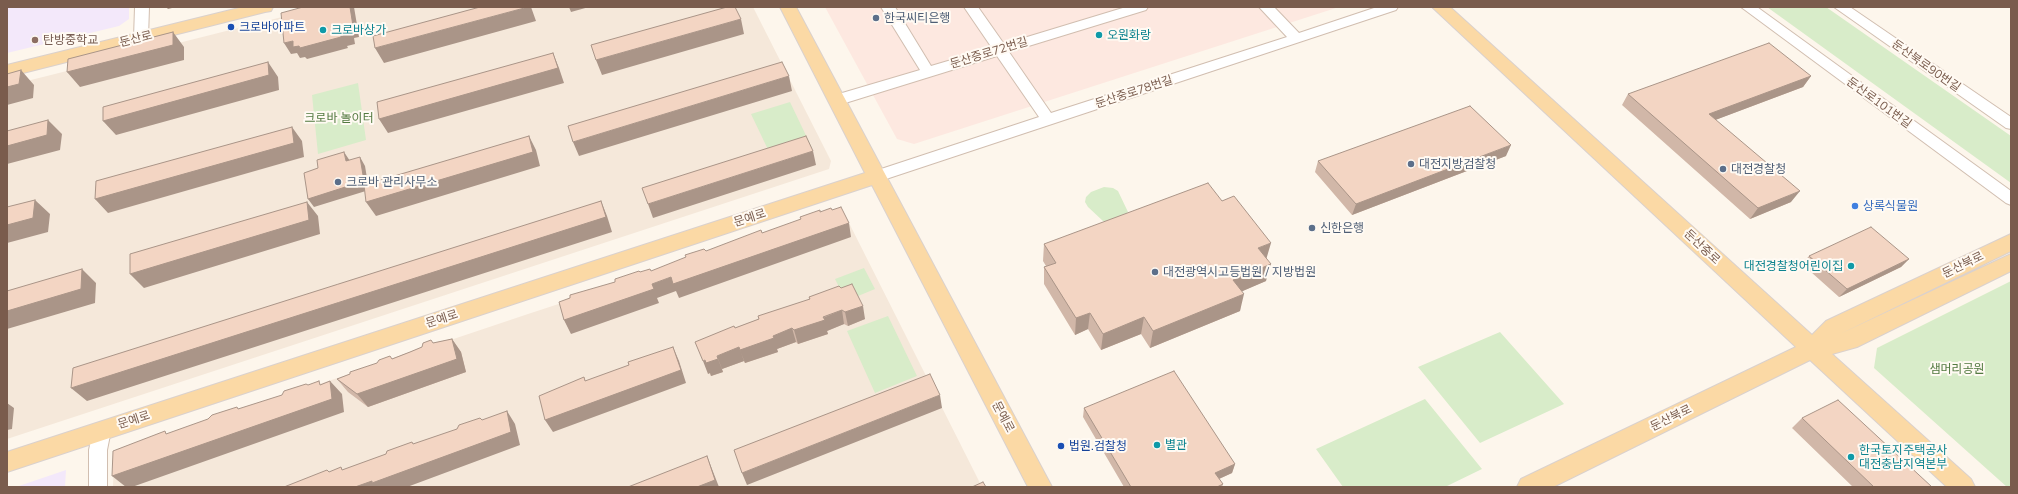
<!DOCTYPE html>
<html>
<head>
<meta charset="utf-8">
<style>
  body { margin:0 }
  #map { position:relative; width:2018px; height:494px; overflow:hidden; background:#fdf6ec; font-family:Mulish,sans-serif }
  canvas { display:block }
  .frame { position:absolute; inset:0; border:8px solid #7a5c4d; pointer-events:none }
</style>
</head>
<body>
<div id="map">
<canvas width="2018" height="494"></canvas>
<div class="frame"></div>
</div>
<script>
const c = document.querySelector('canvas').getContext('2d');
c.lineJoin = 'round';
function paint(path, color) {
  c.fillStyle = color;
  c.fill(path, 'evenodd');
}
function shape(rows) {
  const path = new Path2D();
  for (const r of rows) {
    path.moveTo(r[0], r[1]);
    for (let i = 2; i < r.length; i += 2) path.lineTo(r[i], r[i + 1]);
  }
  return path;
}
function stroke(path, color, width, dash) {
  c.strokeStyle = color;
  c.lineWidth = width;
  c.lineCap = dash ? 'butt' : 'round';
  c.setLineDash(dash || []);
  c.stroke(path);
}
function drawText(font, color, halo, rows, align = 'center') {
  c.font = font + ' Mulish,"Noto Sans KR",sans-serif';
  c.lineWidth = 4;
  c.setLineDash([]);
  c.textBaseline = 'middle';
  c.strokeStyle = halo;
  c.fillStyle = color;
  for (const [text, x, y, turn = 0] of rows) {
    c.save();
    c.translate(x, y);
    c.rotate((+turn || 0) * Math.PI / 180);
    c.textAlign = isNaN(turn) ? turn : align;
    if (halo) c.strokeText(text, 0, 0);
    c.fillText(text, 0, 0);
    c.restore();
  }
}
paint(shape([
  [322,7,753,7,831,161,829,169,7,439,7,86],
  [843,211,982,487,113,487,114,453,528,314]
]), '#f5e8da');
paint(shape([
  [825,7,1339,7,914,144,897,139]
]), '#fde8e0');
paint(shape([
  [7,7,129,7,129,19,119,26,7,53],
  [66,470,65,487,16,487]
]), '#f3e8fa');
paint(shape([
  [1767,7,1826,7,2011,136,2011,183],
  [358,83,366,140,318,154,312,95],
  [790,102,812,148,773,160,751,114],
  [1104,187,1113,188,1118,191,1128,212,1126,214,1107,222,1103,221,1088,207,1085,202,1086,197,1091,192],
  [864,268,875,289,846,301,835,279],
  [2011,281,2011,487,2007,487,1874,368,1877,348],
  [888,316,917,376,875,393,847,331],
  [1500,332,1564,404,1480,443,1418,367],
  [1425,399,1482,469,1445,487,1343,487,1316,449]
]), '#d8ecc9');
const minor = shape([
  [135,7,149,7,148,38,146,41,141,42,136,41,134,38,135,7],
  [881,7,895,7,931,66,992,48,964,7,978,7,1004,44,1126,7,1148,7,1146,10,1009,52,1051,113,1287,37,1259,7,1274,7,1299,33,1377,7,1398,7,1396,10,877,182,872,180,869,176,872,172,1039,117,997,56,842,104,837,105,832,104,830,100,832,96,920,70,881,7],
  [1741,7,1757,7,2011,191,2011,205,2006,203,1741,7],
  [1834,7,1850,7,2011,117,2011,129,2006,128,1834,7],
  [102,422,108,424,111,430,107,450,107,487,89,487,89,450,93,430,96,424,102,422]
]);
const major = shape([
  [243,7,273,7,271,11,265,12,7,77,7,65,243,7],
  [780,7,796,7,1052,487,1028,487,872,185,7,472,7,452,865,173,780,7],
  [1432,7,1450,7,1812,335,1826,321,2011,234,2011,251,1840,334,2011,254,2011,271,1857,347,1832,354,1971,479,1975,487,1947,487,1810,360,1553,487,1517,487,1521,479,1796,347,1432,7]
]);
stroke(minor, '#d1beb0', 2);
stroke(major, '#dad1cd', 2);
paint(minor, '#fff');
paint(major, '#fbd9a5');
paint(shape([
  [1811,76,1803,87,1715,120,1791,202,1750,219,1622,105,1628,94],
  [1506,156,1352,215,1315,172,1318,161],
  [1044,244,1266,258,1266,281,1242,291,1240,311,1150,348,1141,334,1101,350,1088,329,1075,335,1044,284,1044,267,1046,266,1043,261],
  [1809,256,1909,259,1901,267,1839,297,1802,264],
  [841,288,865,319,848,326,844,324,827,331,828,334,798,344,796,342,777,349,778,352,745,363,744,361,722,369,723,372,711,376,710,373,708,374,735,328,810,300,809,297],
  [452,339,461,352,466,372,368,407,348,392,337,379,410,352,433,343],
  [1084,408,1235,464,1232,473,1219,479,1223,484,1222,487,1124,487,1083,417],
  [1802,418,1932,487,1853,487,1792,428]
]), '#d1b7a8');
paint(shape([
  [166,7,176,7,168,9],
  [350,7,354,7,359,37,354,38,355,44,347,46,348,48,307,59,305,57,300,58,297,53,291,54,284,43,293,41,299,46,341,35,347,27],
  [528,7,531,7,536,21,384,63,375,48],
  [569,7,589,7,571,12],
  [741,19,744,34,602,75,596,60],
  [173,32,184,47,184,60,80,87,67,72],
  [553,53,559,68,564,83,388,133,379,119],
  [268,62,278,77,279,90,116,135,103,121],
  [21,70,34,85,33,98,7,105,7,87],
  [789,76,792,91,579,156,573,142],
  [1811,76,1803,87,1702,125,1709,114],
  [48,120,62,134,60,150,7,164,7,146],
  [292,127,302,141,304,157,108,213,95,199],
  [529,136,536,150,540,166,376,216,366,202],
  [1511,145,1506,156,1352,215,1356,204],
  [813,151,816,165,653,218,648,204],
  [344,152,350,161,346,161],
  [360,157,365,166,369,190,314,207,308,199],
  [1800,191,1791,202,1750,219,1758,208],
  [35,200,50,214,48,232,7,243,7,225],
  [601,201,607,216,612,232,87,401,71,388],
  [307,202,318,216,320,234,144,288,130,274],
  [849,223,851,237,679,298,676,291,657,298,659,303,571,334,564,320,652,284,671,277],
  [1271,243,1266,260,1258,248],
  [1909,259,1901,267,1839,297,1847,289],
  [1271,264,1266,281,1229,297,1233,280],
  [82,269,96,283,95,303,7,329,7,311],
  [1244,294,1240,311,1150,348,1153,331],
  [863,306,865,319,848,326,845,312],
  [842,310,844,324,827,331,828,334,798,344,794,330],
  [1090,313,1088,329,1075,335,1076,318],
  [1144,317,1141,334,1101,350,1103,334],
  [792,328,796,342,777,349,778,352,745,363,740,350,773,336],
  [452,339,461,352,466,372,368,407,357,394],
  [673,347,679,361,686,383,553,432,545,420],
  [739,347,744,361,722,369,717,356],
  [718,359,723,372,711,376,710,373,708,374,703,361],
  [330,381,342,394,344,412,132,487,126,487,112,476],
  [940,395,942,408,747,485,742,473],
  [7,403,14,408,12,429,7,430],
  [507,411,515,424,520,445,407,487,355,487],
  [707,456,712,469,719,487,697,487],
  [1235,464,1232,473,1212,482,1215,473]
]), '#aa9588');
const building = shape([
  [303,7,350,7,353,26,347,27,348,33,341,35,341,37,300,48,299,46,293,47,293,41,284,43,281,13,303,7],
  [480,7,528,7,375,48,373,36,480,7],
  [727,7,735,7,741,19,596,60,591,45,727,7],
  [173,32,173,45,67,72,68,59,173,32],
  [1769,43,1811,76,1709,114,1800,191,1758,208,1628,94,1769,43],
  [553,53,558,68,379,119,377,102,553,53],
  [268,62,269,75,103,121,103,107,268,62],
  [782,62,789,76,573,142,568,126,782,62],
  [21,70,19,84,7,87,7,74,21,70],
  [1470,106,1511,145,1356,204,1318,161,1470,106],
  [48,120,47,135,7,146,7,131,48,120],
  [292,127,294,143,95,199,96,181,292,127],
  [529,136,533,152,366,202,364,185,529,136],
  [806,136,813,151,648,204,642,188,806,136],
  [344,152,346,161,360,157,364,181,308,199,304,173,318,168,317,160,344,152],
  [1208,183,1222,201,1234,196,1271,243,1258,248,1271,264,1233,280,1244,294,1153,331,1144,317,1103,334,1090,313,1076,318,1044,267,1056,263,1044,244,1208,183],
  [35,200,33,218,7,225,7,207,35,200],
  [601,201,606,217,71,388,73,368,601,201],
  [307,202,309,220,130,274,130,254,307,202],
  [841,207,849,223,673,284,671,277,652,284,654,289,564,320,559,302,570,298,570,295,615,282,615,279,639,271,640,272,650,269,651,271,686,257,685,255,704,249,706,251,761,230,762,233,801,219,800,217,820,210,820,212,831,208,832,210,841,207],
  [1871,227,1909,259,1847,289,1809,256,1871,227],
  [82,269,81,289,7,311,7,291,82,269],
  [852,284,863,306,845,312,842,310,823,317,825,320,794,330,792,328,773,336,774,338,740,350,739,347,717,356,718,359,706,363,705,360,703,361,695,342,734,326,735,328,759,319,758,316,810,299,809,297,839,286,841,288,852,284],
  [452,339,457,359,357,394,337,379,350,374,350,372,377,363,379,360,390,356,392,359,410,352,422,347,423,343,431,340,433,343,452,339],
  [673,347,681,370,545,420,539,396,584,377,585,381,629,365,628,362,673,347],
  [1174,371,1235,464,1215,473,1223,484,1217,487,1131,487,1084,408,1174,371],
  [930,374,940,395,742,473,734,450,930,374],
  [319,381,320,385,330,381,332,399,112,476,113,451,165,431,166,434,208,419,212,415,237,407,238,409,282,395,284,391,306,384,308,385,319,381],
  [1838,400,1932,487,1874,487,1802,418,1838,400],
  [507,411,511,432,372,483,372,481,355,487,284,487,327,470,329,472,341,467,342,470,386,454,387,451,412,442,413,444,457,429,459,425,480,418,482,420,507,411],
  [707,456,715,480,697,487,628,487,707,456],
  [983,482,986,487,972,487,983,482]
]);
paint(building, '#f3d5c3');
stroke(building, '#aa9588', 1);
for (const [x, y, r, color] of [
  [876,18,4,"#5c6f8a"],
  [231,27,4,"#1a4fb4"],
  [323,30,4,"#0f9aa8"],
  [1099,35,4,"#0f9aa8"],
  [35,40,4,"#8d6e63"],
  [1411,164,4,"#5c6f8a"],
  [1723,169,4,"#5c6f8a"],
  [338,182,4,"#5c6f8a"],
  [1855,206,4,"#3f7fe0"],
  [1312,228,4,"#5c6f8a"],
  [1851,266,4,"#0f9aa8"],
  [1155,272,4,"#5c6f8a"],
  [1157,445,4,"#0f9aa8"],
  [1061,446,4,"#1a4fb4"],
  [1851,457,4,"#0f9aa8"]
]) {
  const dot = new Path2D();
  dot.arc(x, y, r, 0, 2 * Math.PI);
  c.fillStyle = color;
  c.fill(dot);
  stroke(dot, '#fffaf3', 1.5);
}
drawText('12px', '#4e5e75', '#fffaf3', [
  ["한국씨티은행",884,18],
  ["대전지방검찰청",1419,164],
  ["대전경찰청",1731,169],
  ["크로바 관리사무소",346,182],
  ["신한은행",1320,228],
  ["대전광역시고등법원 / 지방법원",1163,272]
], 'left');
drawText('12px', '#164399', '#fffaf3', [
  ["크로바아파트",239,27],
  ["법원.검찰청",1069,446]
], 'left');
drawText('12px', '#0d838f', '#fffaf3', [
  ["크로바상가",331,30],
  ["오원화랑",1107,35],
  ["대전경찰청어린이집",1843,266,"right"],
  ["별관",1165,445],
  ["한국토지주택공사",1859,450],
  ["대전충남지역본부",1859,464]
], 'left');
drawText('12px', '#7a5c4d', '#fffaf3', [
  ["둔산로",136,39,-14],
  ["둔산중로72번길",989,53,-17],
  ["둔산북로90번길",1926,66,35],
  ["둔산중로78번길",1134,92,-18],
  ["둔산로101번길",1879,103,36],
  ["문예로",750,218,-18],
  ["둔산중로",1702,247,43],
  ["둔산북로",1963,265,-26],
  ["문예로",442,319,-18],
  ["문예로",1003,417,62],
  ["둔산북로",1671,418,-26],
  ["문예로",134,420,-18]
]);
drawText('12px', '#785e54', '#fffaf3', [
  ["탄방중학교",43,40]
], 'left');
drawText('12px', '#537a41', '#fffaf3', [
  ["크로바 놀이터",339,118],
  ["샘머리공원",1957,369]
]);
drawText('12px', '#366cbe', '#fffaf3', [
  ["상록식물원",1863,206]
], 'left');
</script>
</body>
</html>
